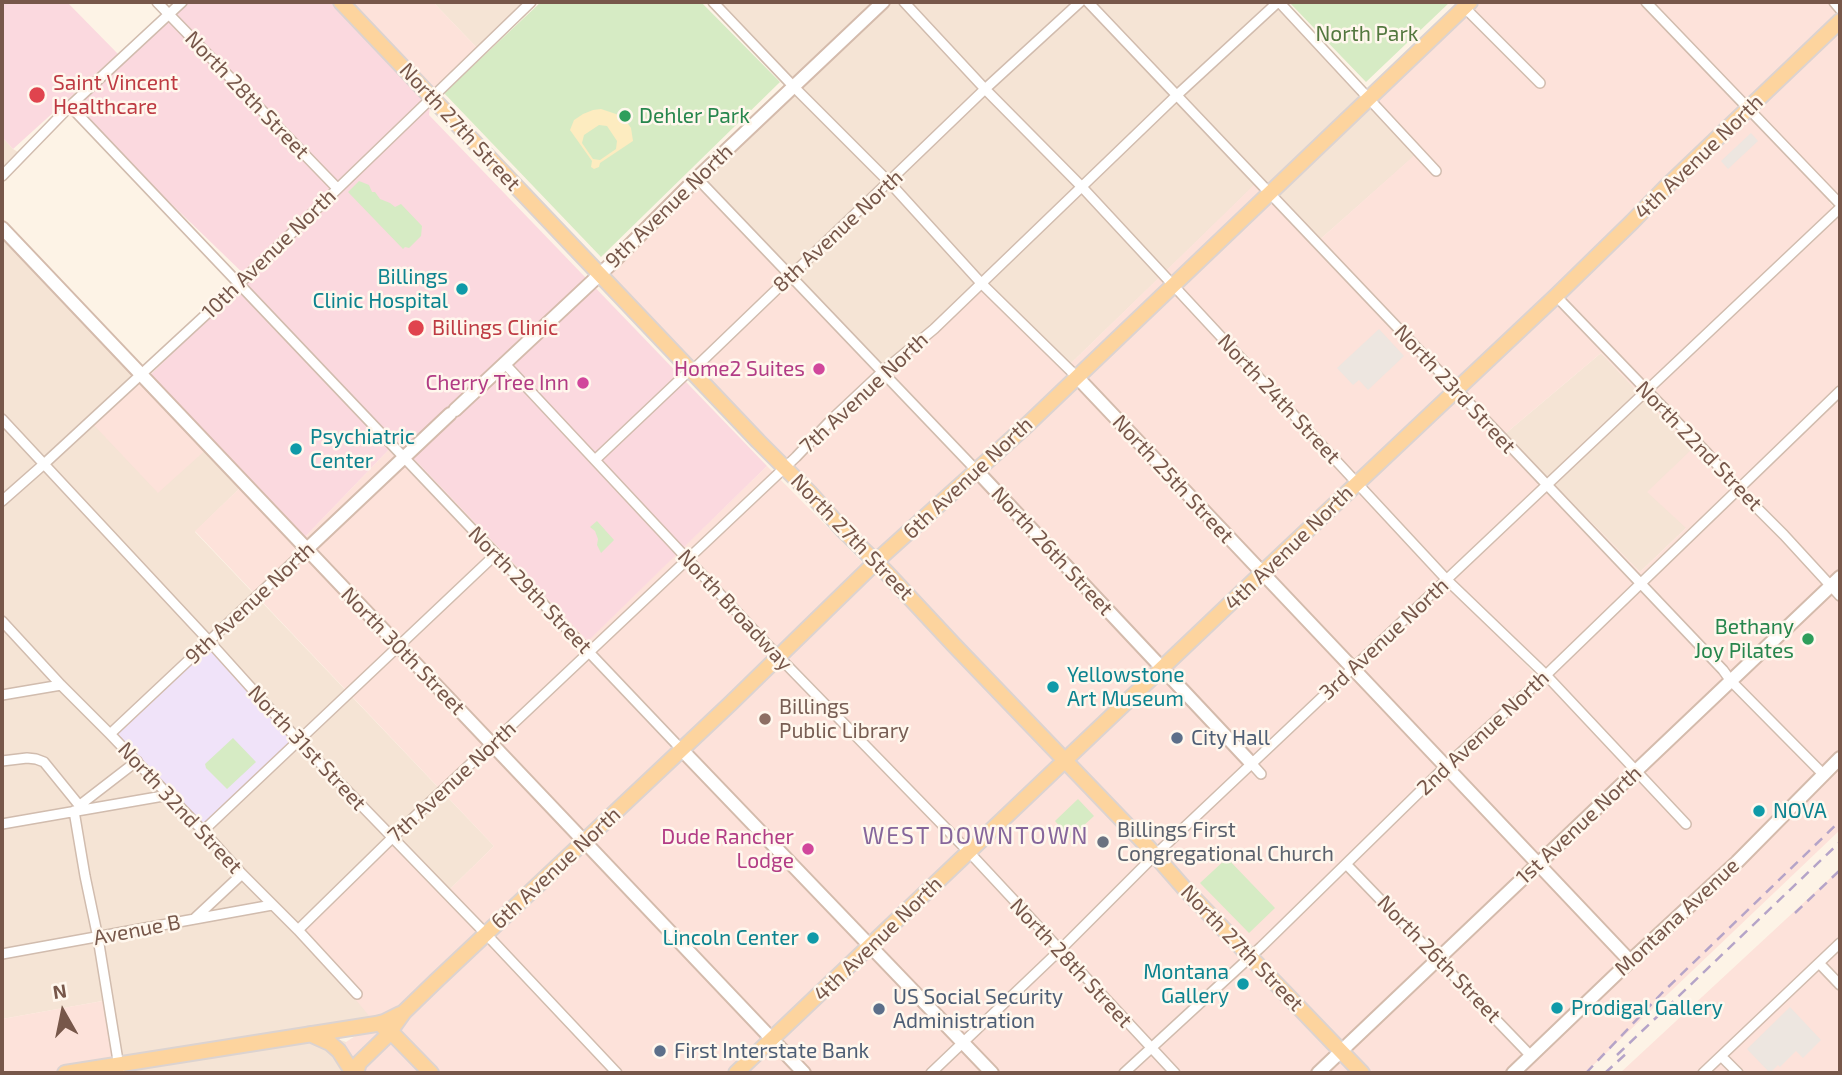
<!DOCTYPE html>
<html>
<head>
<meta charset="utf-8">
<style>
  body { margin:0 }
  #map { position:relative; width:1842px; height:1075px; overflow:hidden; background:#fdf3e6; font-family:"Exo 2",sans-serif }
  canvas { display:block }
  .frame { position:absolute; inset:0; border:4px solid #77574a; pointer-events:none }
  .north { position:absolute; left:28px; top:977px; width:70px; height:70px; -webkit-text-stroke:5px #fff7ed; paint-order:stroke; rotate:351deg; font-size:19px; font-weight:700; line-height:28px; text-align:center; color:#77574a }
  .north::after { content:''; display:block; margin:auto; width:24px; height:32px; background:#77574a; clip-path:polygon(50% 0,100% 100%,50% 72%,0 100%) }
</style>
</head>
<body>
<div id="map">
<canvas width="1842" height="1075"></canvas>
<div class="frame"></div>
<div class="north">N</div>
</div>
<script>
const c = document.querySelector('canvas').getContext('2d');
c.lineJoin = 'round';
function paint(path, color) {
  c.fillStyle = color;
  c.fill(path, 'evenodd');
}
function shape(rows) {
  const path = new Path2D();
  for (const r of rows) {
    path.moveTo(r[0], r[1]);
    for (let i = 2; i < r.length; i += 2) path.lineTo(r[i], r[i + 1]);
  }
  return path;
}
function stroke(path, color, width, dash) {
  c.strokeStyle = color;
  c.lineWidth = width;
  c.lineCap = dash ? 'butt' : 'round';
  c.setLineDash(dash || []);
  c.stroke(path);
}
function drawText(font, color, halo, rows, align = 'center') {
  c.font = font + ' "Exo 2",sans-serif';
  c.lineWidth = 5;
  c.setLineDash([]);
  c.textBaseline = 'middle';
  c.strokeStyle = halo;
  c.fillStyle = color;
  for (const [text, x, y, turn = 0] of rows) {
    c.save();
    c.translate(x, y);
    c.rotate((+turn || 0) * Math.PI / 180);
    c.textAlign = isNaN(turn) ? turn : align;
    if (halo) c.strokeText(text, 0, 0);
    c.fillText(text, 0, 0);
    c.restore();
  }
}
paint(shape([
  [433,2,531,2,480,51],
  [712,2,1276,2,1419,152,1316,243,1258,182,1063,371,882,372,697,178,794,86],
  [2,137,13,149,23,155,2,176],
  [2,228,244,484,195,532,494,846,446,893,376,1024,119,1064,108,1000,2,1019],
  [1601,353,1692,449,1686,528,1640,572,1505,434],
  [332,1037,346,1042,346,1073,110,1073]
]), '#f5e4d5');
paint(shape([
  [341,2,433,2,480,51,431,96],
  [1474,2,1840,2,1840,192,1829,202,1840,214,1840,830,1585,1073,346,1073,346,1042,375,1023,298,930,392,838,446,893,494,846,195,531,244,484,304,538,397,441,588,640,767,466,867,567,876,563,599,274,697,178,882,371,981,283,1063,371,1258,181,1316,243,1418,152,1370,97],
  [1210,334,1357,483,1539,670,1534,673],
  [1601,353,1692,449,1647,492,1686,528,1640,572,1505,434],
  [140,374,209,447,158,493,90,421],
  [1840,869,1840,1073,1620,1073],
  [108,1000,119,1064,65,1073,2,1073,2,1019]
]), '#fde2da');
paint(shape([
  [1751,133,1758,141,1728,169,1721,161],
  [1379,329,1404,356,1368,390,1359,380,1353,385,1337,368],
  [1790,1007,1821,1040,1803,1058,1796,1051,1780,1067,1778,1065,1770,1073,1747,1049]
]), '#ede6e0');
paint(shape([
  [209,641,299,741,203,831,110,734]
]), '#f0e3f9');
paint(shape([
  [2,2,67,2,118,54,13,149,2,137],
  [182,2,341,2,431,96,429,115,767,466,588,641,397,441,304,538,149,376,249,279,70,106]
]), '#fbd9df');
paint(shape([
  [541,2,701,2,780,82,601,257,444,93],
  [1289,2,1450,2,1366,82],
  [359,181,369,185,372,192,375,192,380,199,390,203,395,207,401,204,422,226,421,236,409,248,405,247,403,249,348,192],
  [597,521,614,540,601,553,597,545,598,539,595,531,590,527],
  [233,738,256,762,227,789,206,768,205,764],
  [1078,799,1094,816,1070,838,1055,821],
  [1227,858,1275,908,1249,933,1200,883]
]), '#d6ebc4');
paint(shape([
  [601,109,619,115,626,121,631,128,633,141,600,163,599,167,594,169,591,167,592,161,570,130,574,120,583,114,593,110],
  [599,125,607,126,617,141,616,149,600,160,593,159,582,143,584,135]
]), '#fdecc0');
const street = shape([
  [157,2,337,188],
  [713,2,793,86,890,183,981,283,1077,377],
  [904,2,985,89,1081,186,1447,580,1546,675,1686,824],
  [1088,2,1723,670,1731,681,1824,775],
  [1279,2,1436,171],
  [1646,2,1840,204],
  [1834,2,1840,9],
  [1464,7,1540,83],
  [70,106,682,750],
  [2,176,70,106,182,2],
  [697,178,977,471],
  [1556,296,1707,453,1739,490,1784,535,1840,596],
  [505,364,779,657,969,852,1175,1073],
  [2,419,209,641,299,741,486,934,617,1073],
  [595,460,690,370,698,365,985,89,1080,2],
  [2,501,44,464,239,284,531,2],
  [2,621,61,685,110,734,203,831,242,874,298,930,357,994],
  [2,695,61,685],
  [110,734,307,549],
  [2,761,27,758,36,759,44,762,83,810],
  [1252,764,1261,774],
  [80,805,137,761],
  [74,811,85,876,98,938,120,1073],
  [2,824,169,795],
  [203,831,496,554],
  [1346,864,1531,1056],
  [194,919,242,874],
  [298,930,392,838,796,457,833,418,882,372,934,329,1177,95,1278,2],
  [2,954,272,905],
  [1819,963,1840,985],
  [1721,1056,1738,1073],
  [931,1073,1060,950,1155,855,1840,208],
  [1124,1073,1261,947,1446,766,1546,675,1840,391],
  [1703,1073,1840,943]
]);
const secondary = shape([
  [2,228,804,1073],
  [1077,377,1630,961],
  [455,410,612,263,697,178,883,2],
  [977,471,1252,764],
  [307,549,450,414],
  [682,750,992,1073],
  [1318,1073,1840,577],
  [1513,1073,1630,961,1737,862,1840,758]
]);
const primary = shape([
  [341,2,758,441,809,492,843,530,885,571,954,645,1148,847,1184,888,1362,1073],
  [383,1027,391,1032,431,1073],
  [310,1034,330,1043,339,1051,353,1073],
  [65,1073,376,1024,384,1022,400,1014],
  [356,1073,359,1063,391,1032,394,1026,404,1012,436,981,730,704,882,556,1027,425,1470,2],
  [736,1073,1261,574,1556,296,1632,222,1665,188,1840,21]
]);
stroke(street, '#d1bcae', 12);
stroke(secondary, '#d4bbac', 16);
stroke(primary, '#dcd3d0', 18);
stroke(street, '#fff', 9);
stroke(secondary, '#fff', 12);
stroke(primary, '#fdd49e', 14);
stroke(shape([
  [1795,913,1840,870],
  [1617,1055,1840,842],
  [1586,1073,1662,993,1840,821],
  [1605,1073,1628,1052]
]), '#b5a4c8', 2.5, [10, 7]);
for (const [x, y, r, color] of [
  [37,95,9,"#e0444e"],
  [625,116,7,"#2e9e5b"],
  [462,289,7,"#0f9aa8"],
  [416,328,9,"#e0444e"],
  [819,369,7,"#d1479c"],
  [583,383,7,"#d1479c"],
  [296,449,7,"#0f9aa8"],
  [1808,639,7,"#2e9e5b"],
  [1053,687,7,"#0f9aa8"],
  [765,719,7,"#8d6e63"],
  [1177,738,7,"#5c6f8a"],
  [1759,811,7,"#0f9aa8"],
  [1103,842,7,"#6b7280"],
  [808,849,7,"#d1479c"],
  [813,938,7,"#0f9aa8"],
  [1243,984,7,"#0f9aa8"],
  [1557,1008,7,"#0f9aa8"],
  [879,1009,7,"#5c6f8a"],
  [660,1051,7,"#5c6f8a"]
]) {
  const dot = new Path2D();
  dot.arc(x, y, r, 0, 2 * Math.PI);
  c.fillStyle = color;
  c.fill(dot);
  stroke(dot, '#fff7ed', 2.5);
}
drawText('21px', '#53783f', '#fff7ed', [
  ["North Park",1367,34]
]);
drawText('21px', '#be3a42', '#fff7ed', [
  ["Saint Vincent",53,83],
  ["Healthcare",53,107],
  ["Billings Clinic",432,328]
], 'left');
drawText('21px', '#77574a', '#fff7ed', [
  ["North 28th Street",247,95,46],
  ["North 27th Street",460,127,47],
  ["4th Avenue North",1699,157,-44],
  ["9th Avenue North",669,206,-44],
  ["8th Avenue North",838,231,-43],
  ["10th Avenue North",269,254,-44],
  ["North 23rd Street",1455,389,47],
  ["7th Avenue North",864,393,-43],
  ["North 24th Street",1279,399,47],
  ["North 22nd Street",1699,446,46],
  ["6th Avenue North",968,478,-43],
  ["North 25th Street",1173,479,47],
  ["North 27th Street",852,537,46],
  ["4th Avenue North",1289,548,-44],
  ["North 26th Street",1052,551,47],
  ["North 29th Street",530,590,46],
  ["9th Avenue North",250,603,-43],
  ["North Broadway",735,610,47],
  ["3rd Avenue North",1384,639,-43],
  ["North 30th Street",403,651,46],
  ["2nd Avenue North",1483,733,-43],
  ["North 31st Street",307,748,47],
  ["7th Avenue North",452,782,-43],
  ["North 32nd Street",180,808,47],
  ["1st Avenue North",1579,825,-43],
  ["6th Avenue North",556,868,-43],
  ["Montana Avenue",1677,917,-43],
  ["Avenue B",137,930,-11],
  ["4th Avenue North",878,939,-44],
  ["North 27th Street",1242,948,46],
  ["North 26th Street",1439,959,46],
  ["North 28th Street",1071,963,47]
]);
drawText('21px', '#27864d', '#fff7ed', [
  ["Dehler Park",639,116],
  ["Bethany",1794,627,"right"],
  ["Joy Pilates",1794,651,"right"]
], 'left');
drawText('21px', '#0d838f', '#fff7ed', [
  ["Billings",448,277,"right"],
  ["Clinic Hospital",448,301,"right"],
  ["Psychiatric",310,437],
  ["Center",310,461],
  ["Yellowstone",1067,675],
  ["Art Museum",1067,699],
  ["NOVA",1773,811],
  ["Lincoln Center",799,938,"right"],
  ["Montana",1229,972,"right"],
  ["Gallery",1229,996,"right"],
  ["Prodigal Gallery",1571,1008]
], 'left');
drawText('21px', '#b23c85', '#fff7ed', [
  ["Home2 Suites",805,369],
  ["Cherry Tree Inn",569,383],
  ["Dude Rancher",794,837],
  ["Lodge",794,861]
], 'right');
drawText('21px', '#785e54', '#fff7ed', [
  ["Billings",779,707],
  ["Public Library",779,731]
], 'left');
drawText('21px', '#4e5e75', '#fff7ed', [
  ["City Hall",1191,738],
  ["US Social Security",893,997],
  ["Administration",893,1021],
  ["First Interstate Bank",674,1051]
], 'left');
drawText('21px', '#5b616d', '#fff7ed', [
  ["Billings First",1117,830],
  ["Congregational Church",1117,854]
], 'left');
c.letterSpacing = '2px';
drawText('23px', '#86669b', '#fff7ed', [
  ["WEST DOWNTOWN",976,836]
]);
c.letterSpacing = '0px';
</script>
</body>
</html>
